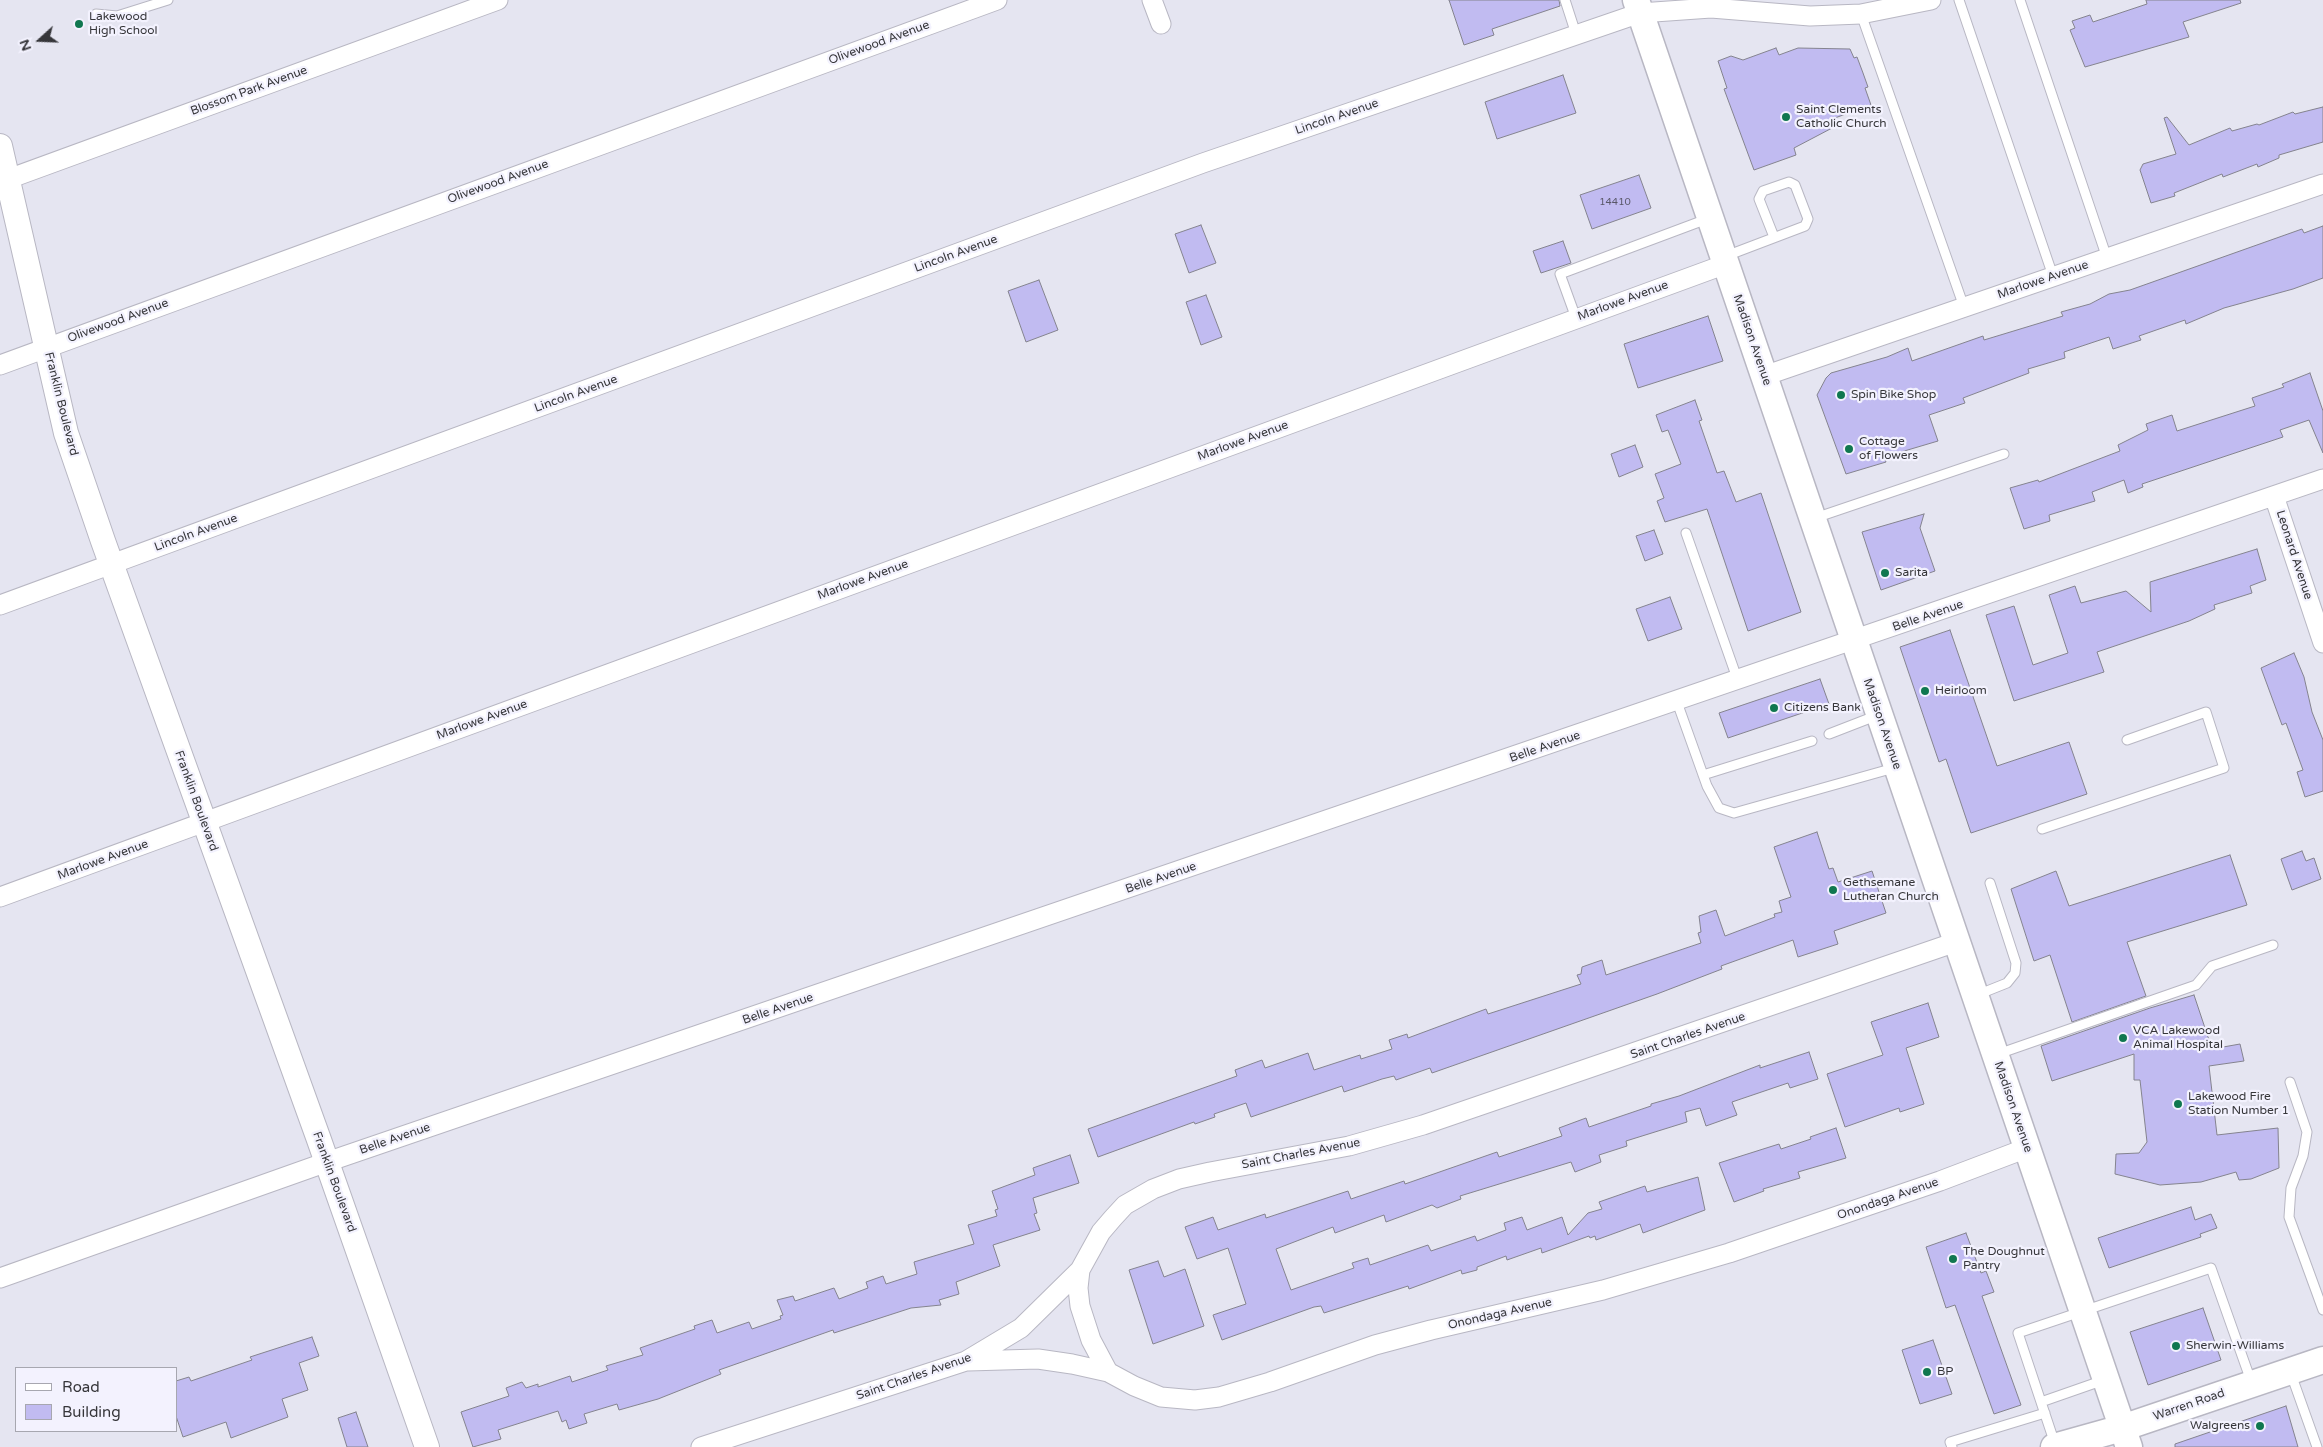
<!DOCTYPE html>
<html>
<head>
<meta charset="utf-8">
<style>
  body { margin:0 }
  #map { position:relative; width:2323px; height:1447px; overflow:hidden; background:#e5e5f1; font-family:"Varela Round",sans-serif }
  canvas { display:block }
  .legend { position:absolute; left:15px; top:1367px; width:162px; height:65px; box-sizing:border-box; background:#f3f2fe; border:1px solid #a7a7b0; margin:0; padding:6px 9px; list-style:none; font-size:15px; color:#36363a }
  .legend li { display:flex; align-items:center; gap:10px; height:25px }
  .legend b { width:25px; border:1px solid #a7a7b0 }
  .north { position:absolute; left:15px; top:15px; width:50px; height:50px; -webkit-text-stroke:4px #f3f2fe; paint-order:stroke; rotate:250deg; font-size:14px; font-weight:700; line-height:20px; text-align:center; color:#36363a }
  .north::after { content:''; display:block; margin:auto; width:18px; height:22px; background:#36363a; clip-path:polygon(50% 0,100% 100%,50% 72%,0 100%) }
</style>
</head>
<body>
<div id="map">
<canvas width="2323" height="1447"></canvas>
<ul class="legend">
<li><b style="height:6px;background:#fff"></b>Road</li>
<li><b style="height:14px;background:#c1bbf1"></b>Building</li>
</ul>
<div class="north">N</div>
</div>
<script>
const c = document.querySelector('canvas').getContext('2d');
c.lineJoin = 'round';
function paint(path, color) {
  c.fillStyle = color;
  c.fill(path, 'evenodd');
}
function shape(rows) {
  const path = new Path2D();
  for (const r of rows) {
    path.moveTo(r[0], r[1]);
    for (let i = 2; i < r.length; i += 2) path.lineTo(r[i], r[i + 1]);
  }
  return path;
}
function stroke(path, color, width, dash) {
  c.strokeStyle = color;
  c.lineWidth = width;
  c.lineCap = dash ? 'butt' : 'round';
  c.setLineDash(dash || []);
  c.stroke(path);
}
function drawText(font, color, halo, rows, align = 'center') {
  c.font = font + ' "Varela Round",sans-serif';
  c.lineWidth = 4.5;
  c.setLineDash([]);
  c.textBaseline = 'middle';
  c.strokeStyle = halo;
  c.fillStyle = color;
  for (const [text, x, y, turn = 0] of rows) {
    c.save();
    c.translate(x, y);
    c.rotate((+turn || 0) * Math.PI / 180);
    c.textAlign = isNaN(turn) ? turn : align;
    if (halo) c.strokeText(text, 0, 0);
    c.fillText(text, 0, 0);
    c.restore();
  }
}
const building = shape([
  [1449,0,1559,0,1560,6,1492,29,1494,35,1464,45,1449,0],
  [2146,0,2240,0,2241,3,2183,22,2189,37,2085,67,2070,30,2075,28,2072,21,2090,15,2093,22,2147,4,2146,0],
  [1776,48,1779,55,1798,48,1850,49,1854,58,1857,57,1863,73,1868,87,1865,88,1871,105,1832,119,1834,127,1794,148,1796,155,1754,170,1724,89,1727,88,1718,61,1731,56,1743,60,1776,48],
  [1563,75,1576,113,1497,139,1485,102,1563,75],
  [2323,107,2323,142,2279,155,2279,158,2258,167,2257,164,2223,177,2222,174,2174,193,2175,196,2151,203,2140,170,2143,164,2176,154,2164,118,2167,117,2189,145,2230,128,2232,131,2257,124,2259,125,2293,112,2295,114,2323,107],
  [1639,175,1651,208,1592,229,1580,195,1639,175],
  [1201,225,1216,263,1189,273,1175,234,1201,225],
  [2323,226,2323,278,2293,289,2224,308,2186,324,2185,320,2139,336,2141,340,2113,349,2109,337,2064,352,2065,358,2028,369,2029,373,1963,398,1965,403,1929,415,1938,441,1884,457,1886,462,1846,474,1817,395,1826,378,1831,373,1887,357,1908,348,1912,361,1983,336,1984,340,2063,316,2061,312,2090,304,2109,294,2130,290,2302,229,2304,233,2323,226],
  [1563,241,1571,263,1541,273,1533,251,1563,241],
  [1039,280,1058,330,1026,342,1008,291,1039,280],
  [1206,295,1222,337,1201,345,1186,302,1206,295],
  [1708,316,1723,361,1638,388,1624,344,1708,316],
  [2310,373,2323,411,2323,453,2309,420,2280,430,2283,437,2142,484,2143,487,2128,493,2124,480,2092,492,2095,501,2049,515,2050,521,2024,529,2010,488,2038,480,2039,482,2120,451,2118,445,2148,430,2146,424,2172,415,2177,431,2255,406,2252,398,2284,387,2282,384,2310,373],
  [1695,400,1702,420,1699,421,1717,473,1724,471,1736,502,1761,493,1801,612,1748,631,1707,509,1665,522,1657,501,1664,498,1655,474,1681,464,1668,430,1662,432,1656,415,1695,400],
  [1635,445,1643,467,1619,477,1611,454,1635,445],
  [1924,514,1920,528,1935,571,1881,590,1862,532,1924,514],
  [1654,530,1663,554,1645,561,1636,536,1654,530],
  [2257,549,2266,580,2250,586,2252,593,2214,605,2215,609,2189,621,2097,652,2104,672,2014,701,1986,615,2014,606,2033,665,2068,653,2049,595,2075,586,2081,603,2126,591,2151,612,2150,582,2257,549],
  [1670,597,1682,629,1648,641,1636,609,1670,597],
  [1950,630,1997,766,2069,742,2087,794,1971,833,1946,759,1939,762,1900,647,1950,630],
  [2294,653,2304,677,2312,712,2323,740,2323,791,2305,797,2297,772,2303,770,2286,723,2282,725,2261,668,2294,653],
  [1820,679,1829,704,1728,738,1719,713,1820,679],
  [1817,832,1829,869,1833,868,1838,882,1872,871,1886,913,1834,931,1838,944,1798,957,1793,940,1721,966,1722,969,1657,994,1432,1073,1430,1068,1396,1080,1394,1076,1382,1079,1344,1092,1342,1086,1251,1117,1246,1103,1214,1114,1215,1117,1195,1124,1194,1122,1098,1157,1088,1129,1237,1076,1235,1070,1262,1060,1265,1068,1308,1053,1314,1070,1360,1055,1361,1059,1392,1049,1389,1040,1407,1034,1408,1038,1486,1009,1488,1014,1581,984,1577,975,1581,974,1582,967,1602,960,1606,975,1701,943,1698,933,1701,932,1699,916,1716,910,1725,936,1775,917,1774,914,1782,912,1779,901,1791,897,1774,847,1817,832],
  [2302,851,2306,861,2314,858,2321,879,2292,890,2281,859,2302,851],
  [2230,855,2247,905,2127,942,2146,996,2072,1022,2050,955,2034,961,2011,889,2056,871,2069,906,2230,855],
  [2194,995,2212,1049,2240,1044,2244,1061,2209,1066,2217,1135,2278,1128,2279,1168,2251,1179,2239,1180,2236,1172,2201,1182,2160,1185,2115,1174,2116,1154,2139,1153,2147,1142,2140,1080,2134,1080,2134,1054,2052,1081,2041,1046,2150,1008,2194,995],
  [1928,1003,1939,1037,1906,1048,1924,1104,1900,1112,1899,1108,1845,1127,1827,1074,1883,1055,1871,1022,1928,1003],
  [1809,1052,1818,1079,1790,1088,1788,1083,1732,1102,1737,1115,1706,1126,1700,1108,1685,1112,1687,1122,1626,1141,1627,1146,1599,1155,1601,1162,1575,1172,1571,1162,1460,1196,1461,1199,1437,1208,1432,1205,1386,1222,1384,1215,1335,1233,1333,1227,1276,1249,1291,1290,1354,1268,1352,1263,1368,1258,1370,1265,1428,1245,1431,1251,1475,1236,1477,1241,1506,1230,1504,1223,1522,1217,1527,1230,1562,1217,1568,1235,1588,1213,1602,1209,1599,1202,1645,1186,1647,1192,1698,1177,1705,1210,1643,1233,1640,1224,1596,1240,1595,1236,1590,1238,1589,1236,1542,1253,1541,1248,1507,1260,1506,1256,1477,1267,1477,1270,1462,1274,1461,1270,1409,1289,1408,1286,1324,1313,1321,1306,1314,1307,1222,1340,1213,1315,1246,1304,1228,1248,1197,1259,1185,1227,1213,1217,1218,1230,1265,1214,1266,1218,1348,1191,1351,1199,1404,1181,1405,1184,1497,1152,1499,1157,1562,1136,1559,1128,1586,1118,1589,1127,1651,1106,1651,1104,1679,1096,1760,1065,1760,1068,1809,1052],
  [1836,1128,1846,1158,1798,1172,1800,1178,1763,1189,1764,1191,1734,1202,1719,1163,1779,1144,1781,1149,1811,1139,1810,1137,1836,1128],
  [1070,1155,1079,1183,1033,1198,1037,1213,1034,1214,1040,1230,993,1245,1000,1266,956,1282,959,1294,939,1300,941,1305,911,1308,834,1333,833,1330,719,1370,721,1374,658,1399,619,1410,617,1404,584,1414,587,1423,569,1429,566,1420,562,1422,558,1411,498,1430,501,1439,473,1447,461,1412,509,1396,506,1388,522,1382,526,1388,538,1384,538,1387,570,1376,572,1382,608,1370,606,1366,643,1355,640,1348,695,1329,694,1326,712,1320,717,1333,749,1322,752,1329,781,1319,780,1316,783,1315,777,1300,793,1296,795,1301,834,1288,839,1299,868,1288,866,1282,883,1276,886,1284,917,1274,914,1262,974,1244,968,1225,997,1216,995,1210,998,1209,992,1191,1035,1175,1033,1168,1070,1155],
  [2191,1207,2195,1220,2211,1214,2217,1228,2200,1234,2201,1237,2109,1268,2098,1238,2191,1207],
  [1966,1233,1981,1273,1986,1271,1994,1292,1982,1296,2021,1405,1994,1414,1955,1305,1946,1308,1926,1247,1966,1233],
  [1158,1261,1164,1277,1185,1269,1204,1326,1153,1344,1129,1270,1158,1261],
  [2203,1308,2221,1360,2148,1385,2130,1332,2203,1308],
  [312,1337,319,1356,299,1363,308,1390,282,1399,288,1417,231,1438,226,1422,183,1437,176,1416,176,1381,189,1377,191,1381,252,1360,250,1357,312,1337],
  [1933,1340,1952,1394,1920,1404,1902,1350,1933,1340],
  [2286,1406,2298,1447,2175,1447,2175,1444,2286,1406],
  [356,1412,368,1447,347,1447,338,1418,356,1412]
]);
paint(building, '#c1bbf1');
stroke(building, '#84838e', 1);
const service = shape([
  [1565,0,1576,34],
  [1959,0,2053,276],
  [2020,0,2107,258],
  [96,14,117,16,168,0],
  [1861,14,1964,307],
  [1726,256,1805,226,1808,219,1795,185,1789,182,1763,191,1759,199,1774,237],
  [1576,318,1560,274,1707,219],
  [1815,518,2004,454],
  [1686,533,1738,681],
  [1677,702,1707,786,1719,808,1734,813,1894,768],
  [1829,734,1878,715],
  [1703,775,1812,741],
  [2042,829,2224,768,2206,712,2127,740],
  [1977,995,2007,983,2015,973,2016,963,1990,883],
  [1998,1054,2196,985,2212,966,2273,945],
  [2290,1082,2307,1132,2303,1156,2291,1188,2289,1217,2323,1310],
  [2291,1374,2317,1447],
  [2041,1402,2104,1380],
  [2055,1444,2018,1333,2211,1268,2251,1381],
  [1952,1447,1950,1442,2045,1413]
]);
const minor = shape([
  [1152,0,1161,24],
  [0,182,498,0],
  [0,365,997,0],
  [1764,376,2323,184],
  [2274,496,2323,643],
  [0,605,1203,163,1640,13,1711,8,1810,16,1861,14,1931,0],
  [0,897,1726,264],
  [1080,1270,1078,1288,1080,1306,1091,1340,1108,1372],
  [0,1278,327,1162,2323,479],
  [968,1361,1038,1359,1072,1364,1108,1372,1134,1386,1161,1397,1195,1400,1219,1397,1270,1382,1375,1345,1431,1330,1603,1290,1729,1253,1940,1181,2027,1148],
  [701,1447,966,1361,1021,1328,1080,1270,1101,1232,1113,1218,1125,1205,1153,1189,1179,1179,1210,1172,1349,1146,1423,1125,1956,942]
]);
const tertiary = shape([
  [0,146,66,433,103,541,318,1137,427,1447]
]);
const secondary = shape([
  [1636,0,2129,1447],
  [2054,1447,2122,1428,2323,1360]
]);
stroke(service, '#b8b7c3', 11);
stroke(minor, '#b8b7c3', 21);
stroke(tertiary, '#b8b7c3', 26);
stroke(secondary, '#b8b7c3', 29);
stroke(service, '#fff', 9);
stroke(minor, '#fff', 19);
stroke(tertiary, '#fff', 24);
stroke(secondary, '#fff', 26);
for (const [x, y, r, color] of [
  [79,24,5,"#107750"],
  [1786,117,5,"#107750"],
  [1841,395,5,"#107750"],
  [1849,449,5,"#107750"],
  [1885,573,5,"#107750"],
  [1925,691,5,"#107750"],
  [1774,708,5,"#107750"],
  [1833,890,5,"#107750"],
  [2123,1038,5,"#107750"],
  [2178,1104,5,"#107750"],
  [1953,1259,5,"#107750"],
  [2176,1346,5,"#107750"],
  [1927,1372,5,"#107750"],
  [2260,1426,5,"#107750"]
]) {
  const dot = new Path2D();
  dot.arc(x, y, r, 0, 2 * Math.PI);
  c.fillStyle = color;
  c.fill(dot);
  stroke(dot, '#f3f2fe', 2);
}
drawText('10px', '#595768', null, [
  ["14410",1615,202]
]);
drawText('12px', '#36363a', '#f3f2fe', [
  ["Lakewood",89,17],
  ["High School",89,31],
  ["Saint Clements",1796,110],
  ["Catholic Church",1796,124],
  ["Spin Bike Shop",1851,395],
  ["Cottage",1859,442],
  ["of Flowers",1859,456],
  ["Sarita",1895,573],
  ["Heirloom",1935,691],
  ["Citizens Bank",1784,708],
  ["Gethsemane",1843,883],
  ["Lutheran Church",1843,897],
  ["VCA Lakewood",2133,1031],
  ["Animal Hospital",2133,1045],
  ["Lakewood Fire",2188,1097],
  ["Station Number 1",2188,1111],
  ["The Doughnut",1963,1252],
  ["Pantry",1963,1266],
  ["Sherwin-Williams",2186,1346],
  ["BP",1937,1372],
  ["Walgreens",2250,1426,"right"]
], 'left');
drawText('12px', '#36363a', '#f3f2fe', [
  ["Olivewood Avenue",879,43,-20],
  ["Blossom Park Avenue",249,91,-20],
  ["Lincoln Avenue",1337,117,-19],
  ["Olivewood Avenue",498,182,-20],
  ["Lincoln Avenue",956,254,-20],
  ["Marlowe Avenue",2043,280,-19],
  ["Marlowe Avenue",1623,301,-20],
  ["Olivewood Avenue",118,321,-20],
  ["Madison Avenue",1752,340,71],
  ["Lincoln Avenue",576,394,-20],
  ["Franklin Boulevard",61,404,76],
  ["Marlowe Avenue",1243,441,-20],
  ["Lincoln Avenue",196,533,-20],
  ["Leonard Avenue",2294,555,72],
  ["Marlowe Avenue",863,580,-20],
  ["Belle Avenue",1928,616,-19],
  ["Marlowe Avenue",482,720,-20],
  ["Madison Avenue",1882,724,71],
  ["Belle Avenue",1545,747,-19],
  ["Franklin Boulevard",196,801,70],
  ["Marlowe Avenue",103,860,-20],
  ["Belle Avenue",1161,878,-19],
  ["Belle Avenue",778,1009,-19],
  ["Saint Charles Avenue",1688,1036,-19],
  ["Madison Avenue",2013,1107,71],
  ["Belle Avenue",395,1139,-19],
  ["Saint Charles Avenue",1301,1154,-11],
  ["Franklin Boulevard",334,1182,70],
  ["Onondaga Avenue",1888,1199,-19],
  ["Onondaga Avenue",1500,1314,-13],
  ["Saint Charles Avenue",914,1377,-19],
  ["Warren Road",2189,1405,-19]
]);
</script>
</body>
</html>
